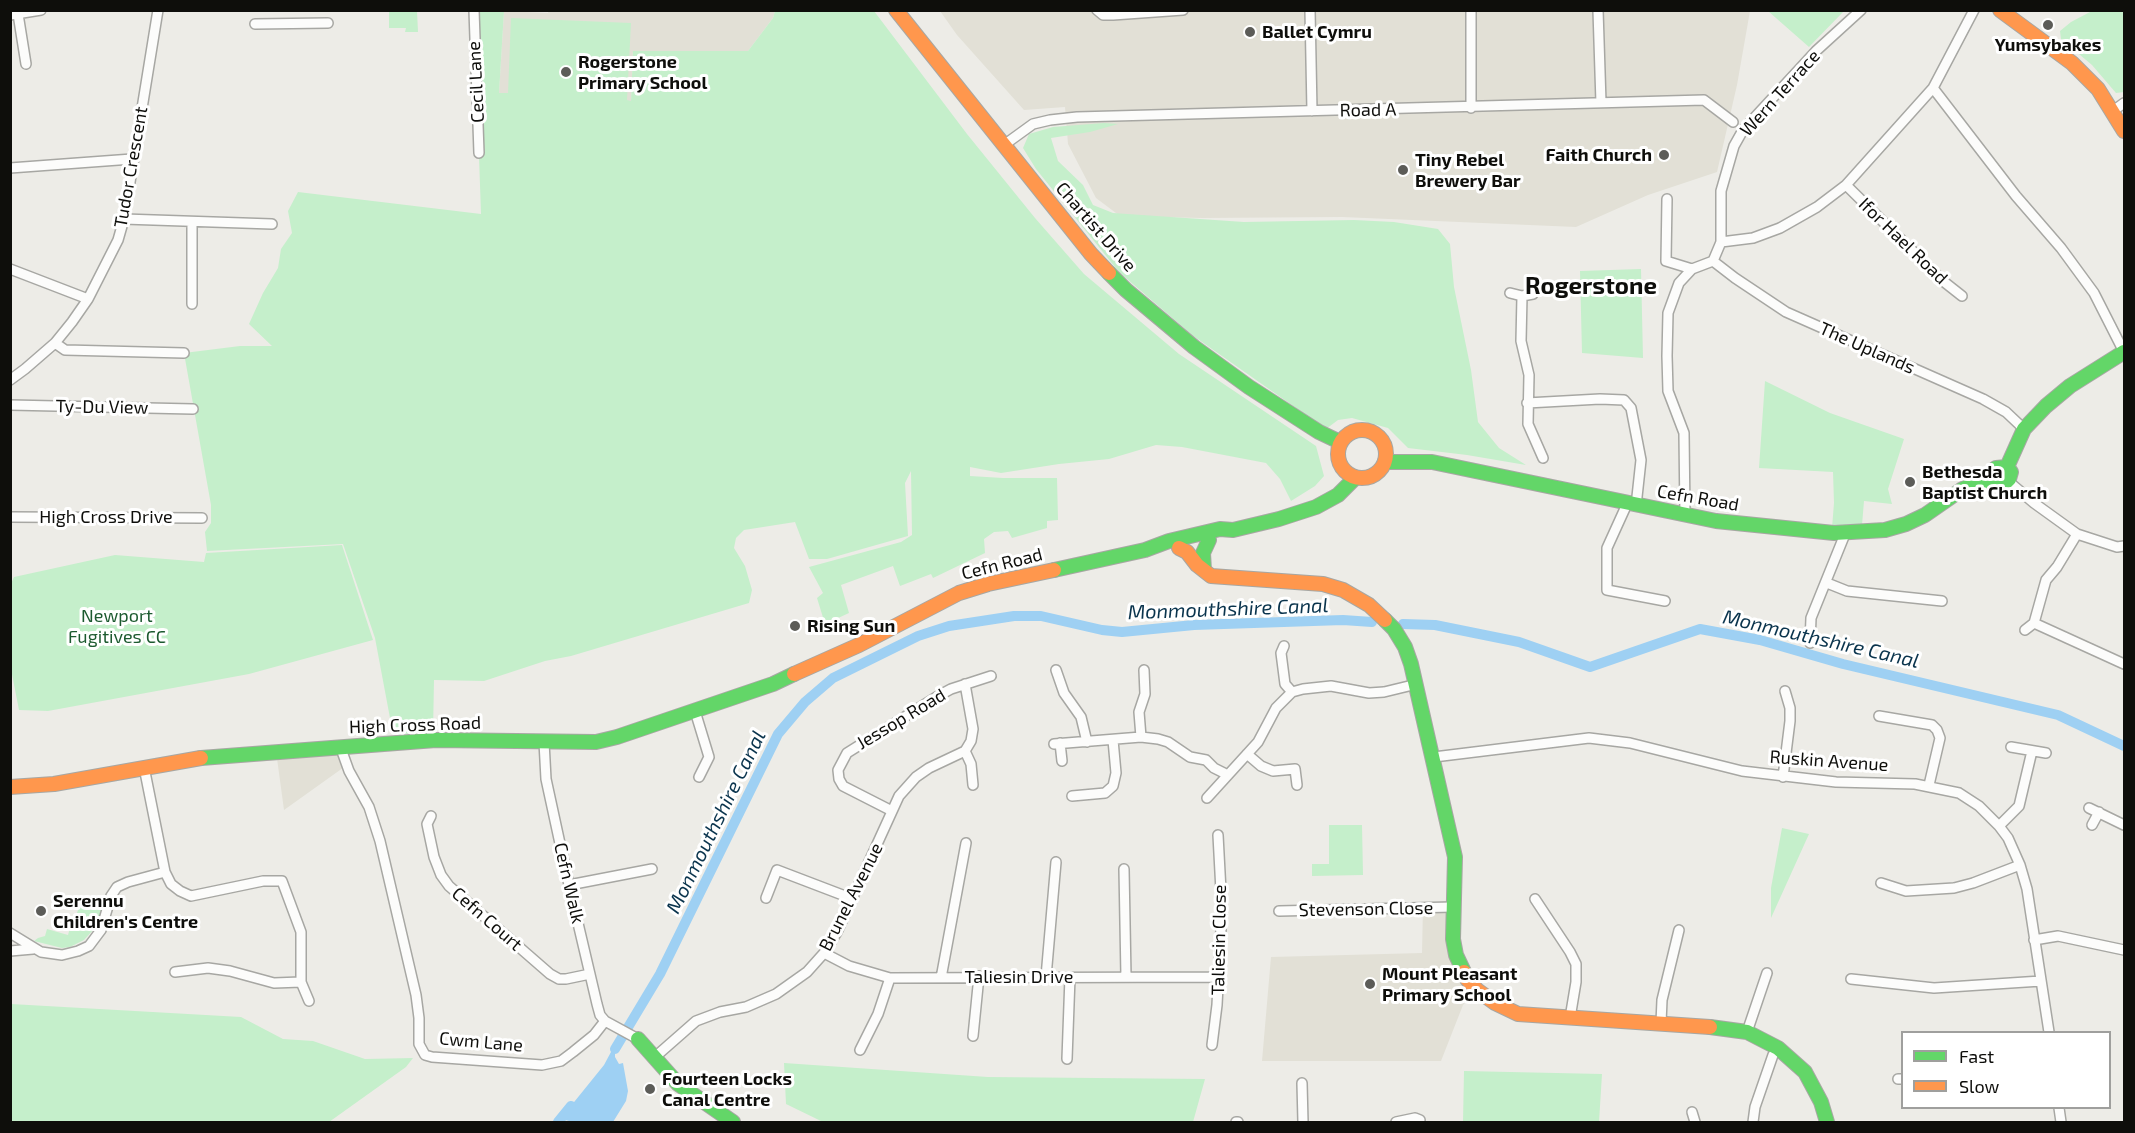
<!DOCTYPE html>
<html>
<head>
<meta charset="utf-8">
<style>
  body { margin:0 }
  #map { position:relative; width:2135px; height:1133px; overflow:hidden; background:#edece7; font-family:"Exo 2",sans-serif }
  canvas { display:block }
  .frame { position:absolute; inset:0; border:12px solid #0e0e0b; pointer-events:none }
  .legend { position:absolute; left:1901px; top:1031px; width:210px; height:78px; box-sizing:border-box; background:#fff; border:2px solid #9f9f9d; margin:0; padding:8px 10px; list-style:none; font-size:18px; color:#0e0e0b }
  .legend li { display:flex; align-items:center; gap:12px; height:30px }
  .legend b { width:30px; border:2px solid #9f9f9d }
</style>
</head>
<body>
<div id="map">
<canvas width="2135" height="1133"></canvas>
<div class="frame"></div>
<ul class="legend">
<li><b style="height:8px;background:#63d668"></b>Fast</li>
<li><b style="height:8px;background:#ff974d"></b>Slow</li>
</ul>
</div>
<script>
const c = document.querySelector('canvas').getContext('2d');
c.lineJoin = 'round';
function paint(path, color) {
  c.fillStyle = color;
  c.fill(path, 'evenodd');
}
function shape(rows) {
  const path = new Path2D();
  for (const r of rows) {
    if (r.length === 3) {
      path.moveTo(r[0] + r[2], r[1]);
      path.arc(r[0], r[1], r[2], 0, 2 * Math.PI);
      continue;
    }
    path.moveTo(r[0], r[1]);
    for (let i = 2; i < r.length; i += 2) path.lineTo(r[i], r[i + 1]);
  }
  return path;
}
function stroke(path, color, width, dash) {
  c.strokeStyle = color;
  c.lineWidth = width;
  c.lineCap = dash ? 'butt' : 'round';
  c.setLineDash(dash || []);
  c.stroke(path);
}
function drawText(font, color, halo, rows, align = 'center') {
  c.font = font + ' "Exo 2",sans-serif';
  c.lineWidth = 6;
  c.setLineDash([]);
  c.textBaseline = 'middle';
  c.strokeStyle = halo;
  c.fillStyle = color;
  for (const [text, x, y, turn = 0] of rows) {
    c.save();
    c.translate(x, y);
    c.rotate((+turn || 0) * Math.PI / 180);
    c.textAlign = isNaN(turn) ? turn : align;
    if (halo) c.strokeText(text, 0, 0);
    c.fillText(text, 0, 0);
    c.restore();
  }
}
paint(shape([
  [549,10,775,11,773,18,748,51,633,51,631,101,499,93,504,11,548,13],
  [940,11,1750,11,1737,85,1717,172,1648,195,1576,227,1342,217,1202,218,1120,216,1096,198,1068,144,1065,107,1024,110,957,35],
  [340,746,347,765,284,810,276,751],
  [1423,907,1453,907,1453,939,1477,990,1463,1005,1441,1061,1262,1061,1271,957,1422,953]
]), '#e2e0d6');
paint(shape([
  [389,11,417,11,418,32,405,32,406,28,389,28],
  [474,11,504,11,499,93,508,93,511,18,631,23,627,100,631,101,633,51,748,51,773,18,775,11,874,11,967,134,1035,218,1084,274,1179,354,1316,446,1324,476,1315,486,1291,501,1280,479,1266,463,1182,447,1156,445,1109,459,1059,464,1001,473,970,467,970,476,1003,478,1057,478,1058,520,1047,521,1047,528,1012,538,1008,531,994,532,984,539,985,553,933,578,931,574,900,586,893,566,841,585,849,613,825,624,817,598,823,593,809,567,901,542,912,535,911,471,905,483,908,536,827,559,809,559,795,522,744,530,736,538,734,548,745,566,752,590,749,603,571,656,545,661,484,681,434,680,433,733,393,734,375,638,343,544,207,551,205,532,211,523,211,505,184,353,240,346,272,346,249,324,263,293,278,268,281,249,292,233,288,211,298,192,481,214],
  [1844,11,1809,47,1768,11,1844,10],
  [2124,11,2124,92,2116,93,2092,65,2061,39,2060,31,2071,22,2090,12],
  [1104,123,1118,124,1090,132,1051,138,1058,161,1083,185,1093,205,1113,213,1244,222,1354,220,1394,222,1438,229,1450,244,1454,287,1471,370,1478,422,1499,448,1526,465,1467,455,1408,448,1388,428,1352,418,1338,420,1326,429,1192,335,1119,272,1036,169,1023,148,1029,134,1053,127],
  [1641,269,1643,358,1582,353,1580,271],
  [1765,381,1830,413,1904,439,1888,489,1892,504,1864,501,1862,525,1832,528,1834,503,1833,472,1759,468],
  [342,545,373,640,249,674,48,711,19,710,10,664,10,586,14,577,115,555,204,562,206,553],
  [1329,825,1362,825,1363,875,1312,876,1312,864,1329,864],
  [1782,828,1809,834,1771,918,1771,888],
  [91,904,97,905,101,910,99,918,93,930,84,940,70,947,62,948,34,941,38,938,45,936,47,929,68,935,71,924,77,925,79,918,76,916,79,907],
  [11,1004,241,1017,283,1039,313,1041,365,1059,413,1058,406,1067,329,1122,11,1122],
  [784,1063,988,1077,1205,1079,1193,1122,823,1122,786,1104],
  [1464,1071,1602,1074,1599,1122,1463,1122]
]), '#c5efcb');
paint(shape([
  [619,1037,623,1039,615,1051,615,1057,619,1064,623,1063,628,1091,626,1101,613,1122,573,1122,565,1120,562,1117,604,1065]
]), '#9ed0f3');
stroke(shape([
  [1403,624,1435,625,1519,642,1590,667,1700,629,1760,640,1843,664,2058,715,2124,746],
  [615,1049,660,974,778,734,805,702,833,678,918,636,949,626,1014,616,1041,616,1102,630,1122,632,1194,625,1343,620,1372,622],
  [558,1122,571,1106]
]), '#9ed0f3', 10);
const street = shape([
  [474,10,479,153],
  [1097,10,1103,15,1113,15,1183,10],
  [1310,10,1312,111],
  [1471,10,1471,108],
  [1598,10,1601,103],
  [18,14,26,64],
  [10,15,41,10],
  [255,24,328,23],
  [1933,88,2016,196,2061,248,2094,293,2124,352],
  [2113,111,2124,103],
  [1004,145,1033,124,1050,120,1077,117,1704,100,1733,122],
  [10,168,132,159],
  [1846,185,1943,281,1962,296],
  [1667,199,1666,261,1692,269],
  [124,219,272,224],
  [1721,242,1753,238,1780,228,1817,207,1846,185,1933,88,1974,10],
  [1713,261,1735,278,1786,312,1983,399,2006,412,2024,429],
  [1713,261,1721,242,1721,191,1734,146,1743,130,1816,51,1861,10],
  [10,269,88,299],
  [1510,293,1522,296,1533,294],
  [1522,296,1521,341,1529,375,1528,424,1543,458],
  [192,304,192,222],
  [55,343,65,350,184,353],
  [10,380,25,369,55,343,72,322,88,299,118,240,124,219,158,10],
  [1527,403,1600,399,1624,400,1631,408,1641,460,1636,506],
  [10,405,193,409],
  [2008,481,2034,503,2077,534,2117,547,2124,546],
  [1627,504,1607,548,1607,590,1665,601],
  [1685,516,1684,433,1668,391,1667,356,1668,313,1679,283,1692,269,1713,261],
  [10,517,202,518],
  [1827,583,1847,591,1942,601],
  [2034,623,2124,664],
  [2025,630,2034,623,2046,580,2057,567,2077,534],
  [1810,643,1811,618,1845,534],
  [1056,670,1064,693,1081,717,1087,742],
  [965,684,973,729,971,741,965,751,971,764,973,785],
  [1292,692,1303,689,1331,686,1369,693,1384,692,1417,684],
  [695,711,709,757,699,777],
  [1879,716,1932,725,1937,730,1940,738,1929,785],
  [1141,737,1139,712,1145,694,1144,670],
  [544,742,546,779,569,885,597,1004,600,1015,605,1021],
  [1060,743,1062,761],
  [1054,744,1141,737,1158,739,1168,742,1190,757,1206,760,1214,768,1228,775],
  [340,746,349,771,369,807,380,841,416,995,419,1018,419,1044,425,1055,432,1057,542,1065,561,1061,573,1052,594,1035,605,1021,638,1039],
  [2011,747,2046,753],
  [1247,754,1261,766,1273,771,1295,769,1297,785],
  [1434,757,1589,738,1630,743,1742,771,1836,782,1915,784,1959,793,1979,806,1999,826,2008,838,2020,865,2027,889,2049,1032],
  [144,767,165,872,171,884,180,891,191,896,263,881,282,881,301,932,301,982,309,1001],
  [1783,777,1790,721,1790,708,1785,691],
  [1072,796,1105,793,1113,786,1116,773,1113,740],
  [1207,798,1258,742,1276,708,1292,692,1285,684,1281,653,1284,646],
  [2089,808,2124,825],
  [892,811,843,786,839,779,838,770,847,753,938,696,951,689,991,676],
  [431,816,427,824,434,857,441,875,449,886,550,974,559,979,566,979,590,974],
  [2092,825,2099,812],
  [1999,826,2019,806,2032,751],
  [1124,869,1126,977],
  [1881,883,1906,891,1954,888,1973,883,2020,865],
  [569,885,652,869],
  [766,898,777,870,853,899],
  [1535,899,1570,952,1576,964,1576,982,1570,1018],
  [1279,911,1453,907],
  [10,933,41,952,62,955,78,951,89,946,101,930,111,896,117,887,128,882,165,872],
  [2034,940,2058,936,2124,950],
  [10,951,33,949],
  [824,953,849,966,890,978,1219,977],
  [175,972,208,968,230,971,274,983,301,982],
  [1046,977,1056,862],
  [941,978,966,843],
  [1851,979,1934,988,2041,981],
  [1661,1023,1662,1000,1679,930],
  [1747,1032,1767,973],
  [973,1036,979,976],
  [1212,1045,1217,1005,1222,910,1218,835],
  [860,1050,878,1014,890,978],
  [655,1057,696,1021,720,1012,746,1007,776,994,807,972,824,953,837,932,899,796,916,777,929,768,965,751],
  [1067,1059,1070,977],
  [1898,1079,1902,1079],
  [1302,1083,1303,1122],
  [2059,1108,2061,1122],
  [1692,1112,1695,1122],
  [1236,1122,1238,1122],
  [1396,1122,1415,1118,1420,1120],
  [1753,1122,1755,1107,1773,1055,1778,1048]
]);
const fast = shape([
  [1109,273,1126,290,1194,347,1249,387,1319,432,1340,442],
  [1385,462,1432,462,1716,521,1834,533,1885,530,1906,524,1925,515,1961,490,1979,481,1995,481],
  [2007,467,1996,468,1993,475,1995,481,2005,483,2009,479,2011,472,2007,467,2024,429,2046,406,2070,386,2124,352],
  [1054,570,1145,550,1169,541,1220,529,1233,530,1279,519,1316,507,1338,495,1355,478],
  [1204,570,1203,553,1209,540],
  [1385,620,1394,629,1405,647,1411,664,1455,857,1453,939,1456,955,1464,972],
  [201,758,436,740,596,742,617,737,773,684,794,674],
  [1710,1027,1747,1032,1778,1048,1805,1072,1821,1102,1827,1122],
  [638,1039,678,1084,733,1122]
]);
const slow = shape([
  [896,10,1091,254,1109,273],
  [2000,10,2072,63,2098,89,2124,131],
  [1362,454,24],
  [1179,548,1187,552,1197,565,1211,576,1323,584,1343,590,1369,605,1385,620],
  [794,674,859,645,959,593,988,584,1054,570],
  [10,787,54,784,201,758],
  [1464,972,1467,979,1477,990,1495,1003,1518,1014,1710,1027]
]);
stroke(street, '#a7a7a3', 12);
stroke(fast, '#a7a7a3', 16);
stroke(slow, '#a7a7a3', 16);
stroke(street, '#fcfcfb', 9);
stroke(fast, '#63d668', 14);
stroke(slow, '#ff974d', 14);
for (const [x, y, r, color] of [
  [2048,25,6,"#5c5c58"],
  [1250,32,6,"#5c5c58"],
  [566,72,6,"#5c5c58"],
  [1664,155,6,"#5c5c58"],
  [1403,170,6,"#5c5c58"],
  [1910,482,6,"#5c5c58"],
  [795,626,6,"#5c5c58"],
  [41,911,6,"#5c5c58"],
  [1370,984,6,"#5c5c58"],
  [650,1089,6,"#5c5c58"]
]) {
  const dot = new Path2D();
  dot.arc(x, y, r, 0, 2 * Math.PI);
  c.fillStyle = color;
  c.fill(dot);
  stroke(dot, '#fff', 2);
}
drawText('bold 18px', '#0e0e0b', '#fff', [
  ["Ballet Cymru",1262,32],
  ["Yumsybakes",2048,45,"center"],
  ["Rogerstone",578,62],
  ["Primary School",578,83],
  ["Faith Church",1652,155,"right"],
  ["Tiny Rebel",1415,160],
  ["Brewery Bar",1415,181],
  ["Bethesda",1922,472],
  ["Baptist Church",1922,493],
  ["Rising Sun",807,626],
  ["Serennu",53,901],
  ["Children's Centre",53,922],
  ["Mount Pleasant",1382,974],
  ["Primary School",1382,995],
  ["Fourteen Locks",662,1079],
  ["Canal Centre",662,1100]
], 'left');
drawText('18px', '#0e0e0b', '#fff', [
  ["Cecil Lane",476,82,-93],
  ["Wern Terrace",1780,93,-48],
  ["Road A",1368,110,-1],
  ["Tudor Crescent",131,167,-80],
  ["Chartist Drive",1096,227,49],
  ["Ifor Hael Road",1903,241,44],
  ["The Uplands",1867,348,24],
  ["Ty-Du View",102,407,1],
  ["Cefn Road",1698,498,10],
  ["High Cross Drive",106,517],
  ["Cefn Road",1002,564,-14],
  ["Jessop Road",901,719,-31],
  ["High Cross Road",415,725,-2],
  ["Ruskin Avenue",1829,761,4],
  ["Cefn Walk",569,883,77],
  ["Brunel Avenue",851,897,-63],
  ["Stevenson Close",1366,909,-1],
  ["Cefn Court",487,919,41],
  ["Taliesin Close",1219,940,-89],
  ["Taliesin Drive",1019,977],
  ["Cwm Lane",481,1042,5]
]);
drawText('18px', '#1c5a2f', '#fff', [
  ["Newport",117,616],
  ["Fugitives CC",117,637]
]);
drawText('italic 20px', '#0a344d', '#fff', [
  ["Monmouthshire Canal",1228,609,-2],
  ["Monmouthshire Canal",1821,639,13],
  ["Monmouthshire Canal",716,822,-64]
]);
drawText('bold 24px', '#0e0e0b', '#fff', [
  ["Rogerstone",1591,286]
]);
</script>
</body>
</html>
